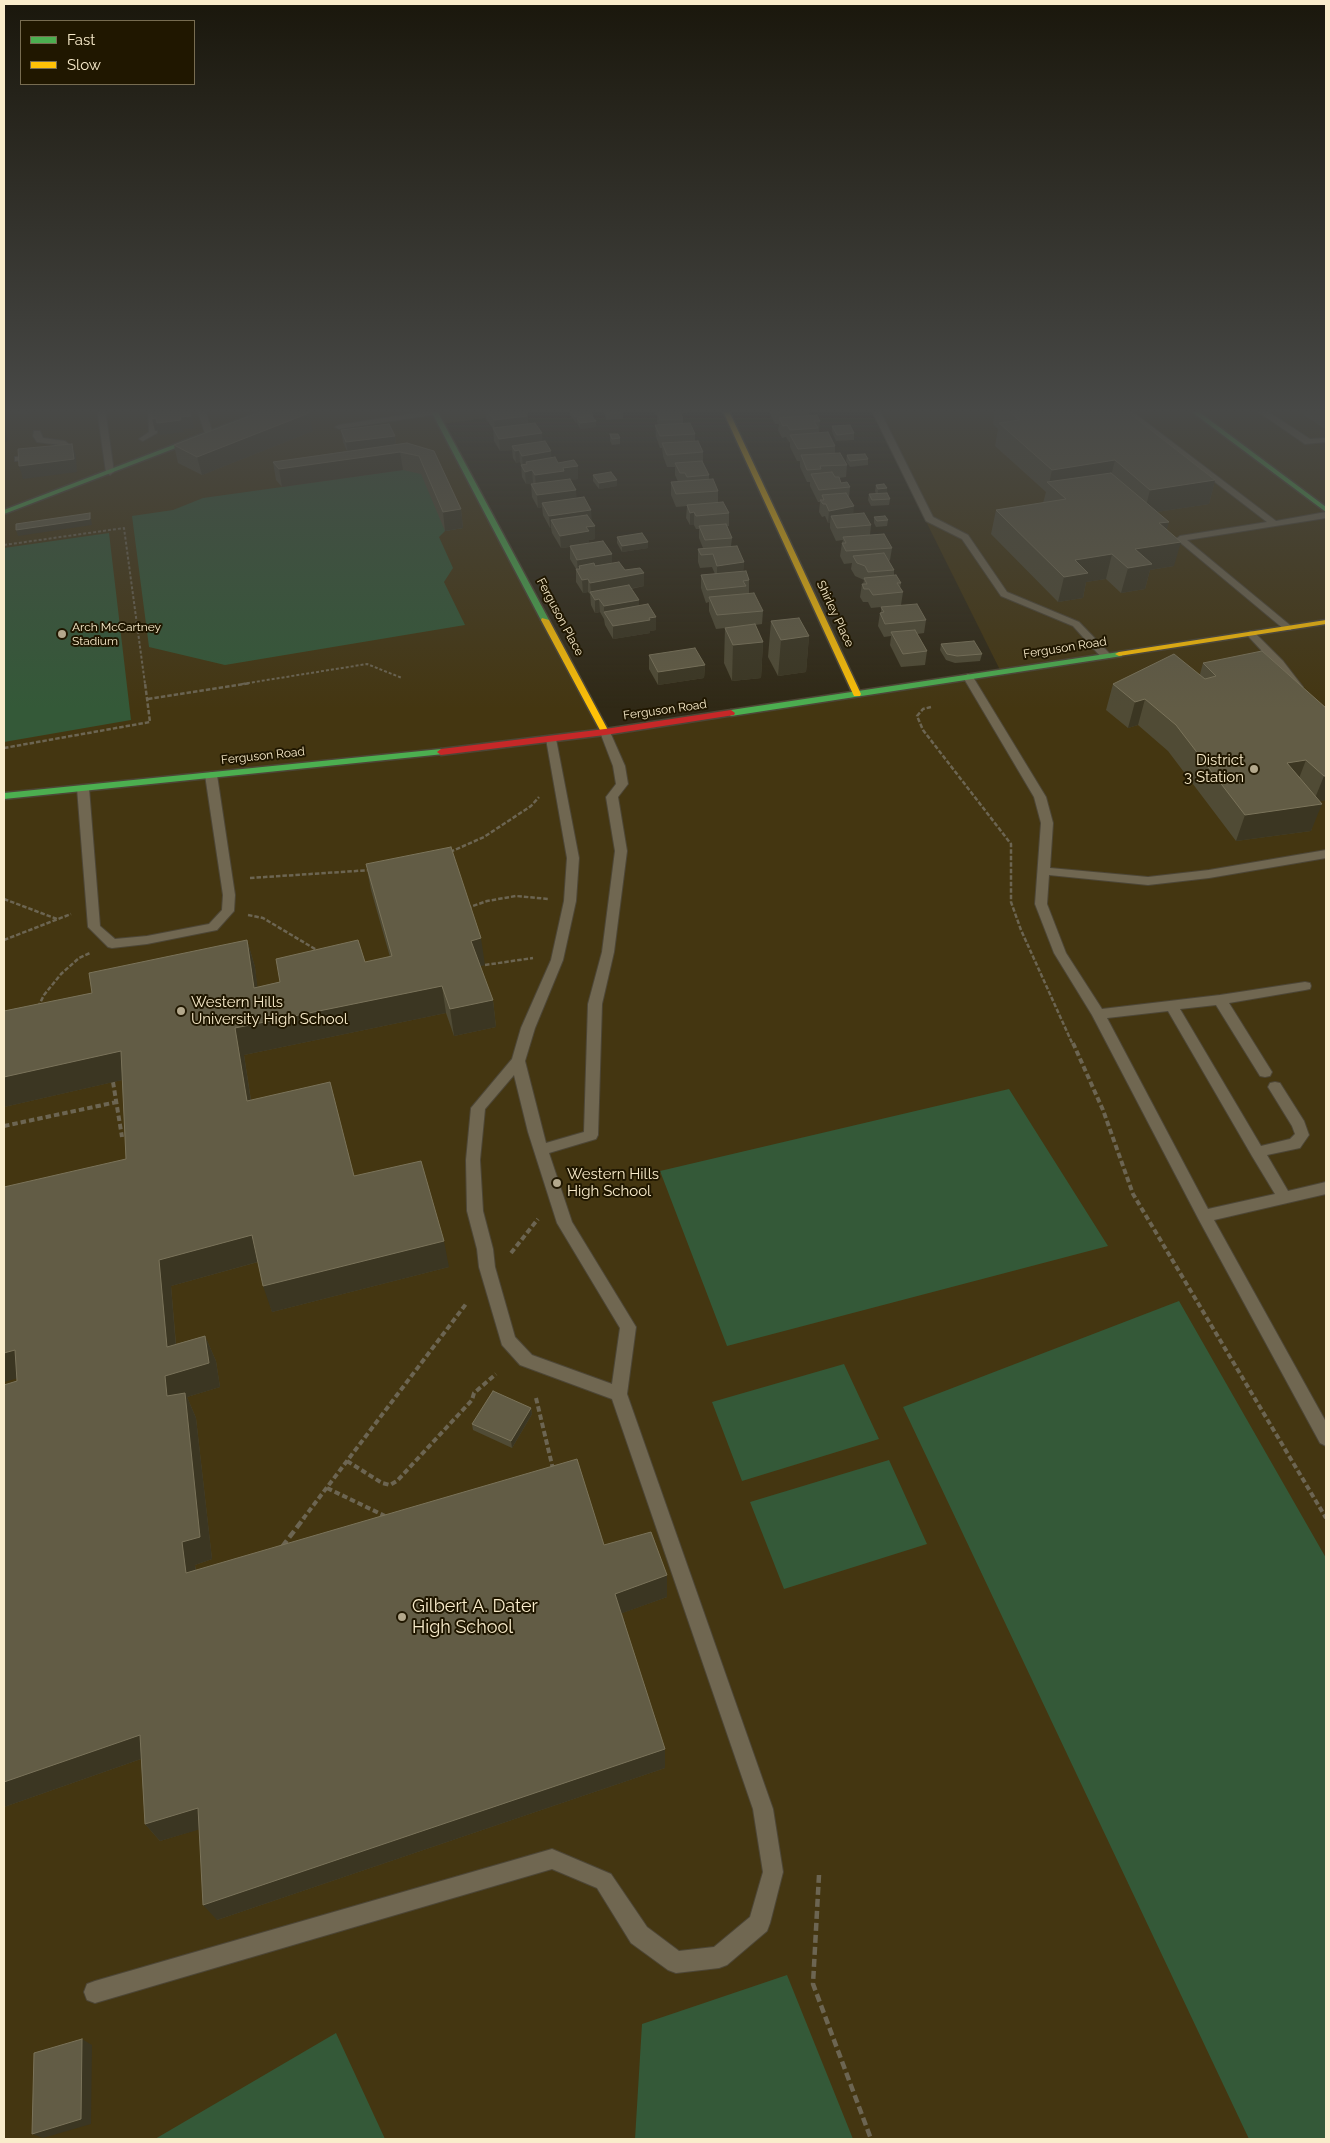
<!DOCTYPE html>
<html>
<head>
<meta charset="utf-8">
<style>
  body { margin:0 }
  #map { position:relative; width:1330px; height:2143px; overflow:hidden; background:#302916; font-family:Raleway,sans-serif }
  canvas { display:block }
  .frame { position:absolute; inset:0; border:5px solid #f9eccb; pointer-events:none }
  .legend { position:absolute; left:20px; top:20px; width:175px; height:65px; box-sizing:border-box; background:#201700; border:1px solid #776c51; margin:0; padding:6px 9px; list-style:none; font-size:15px; color:#f9eccb }
  .legend li { display:flex; align-items:center; gap:10px; height:25px }
  .legend b { width:25px; border:1px solid #776c51 }
</style>
</head>
<body>
<div id="map">
<canvas width="1330" height="2143"></canvas>
<div class="frame"></div>
<ul class="legend">
<li><b style="height:6px;background:#4caf50"></b>Fast</li>
<li><b style="height:6px;background:#ffc107"></b>Slow</li>
</ul>
</div>
<script>
const c = document.querySelector('canvas').getContext('2d');
c.lineJoin = 'round';
function paint(path, color) {
  c.fillStyle = color;
  c.fill(path, 'evenodd');
}
function shape(rows) {
  const path = new Path2D();
  for (const r of rows) {
    path.moveTo(r[0], r[1]);
    for (let i = 2; i < r.length; i += 2) path.lineTo(r[i], r[i + 1]);
  }
  return path;
}
function stroke(path, color, width, dash) {
  c.strokeStyle = color;
  c.lineWidth = width;
  c.lineCap = dash ? 'butt' : 'round';
  c.setLineDash(dash || []);
  c.stroke(path);
}
function drawText(font, color, halo, rows, align = 'center') {
  c.font = font + ' Raleway,sans-serif';
  c.lineWidth = 4;
  c.setLineDash([]);
  c.textBaseline = 'middle';
  c.strokeStyle = halo;
  c.fillStyle = color;
  for (const [text, x, y, turn = 0] of rows) {
    c.save();
    c.translate(x, y);
    c.rotate((+turn || 0) * Math.PI / 180);
    c.textAlign = isNaN(turn) ? turn : align;
    if (halo) c.strokeText(text, 0, 0);
    c.fillText(text, 0, 0);
    c.restore();
  }
}
paint(shape([
  [4,409,555,409,442,424,605,732,1001,672,870,409,1326,409,1326,2139,4,2139,4,443,8,441,4,422]
]), '#443611');
paint(shape([
  [409,461,436,469,463,528,445,531,439,537,453,568,444,582,465,625,225,665,149,647,132,516,173,510,203,498,282,487],
  [109,533,131,720,4,742,4,548],
  [1009,1089,1108,1246,727,1346,660,1171],
  [1179,1301,1326,1558,1326,2139,1249,2139,903,1407],
  [844,1364,879,1439,742,1481,712,1402],
  [889,1460,927,1544,784,1589,750,1502],
  [787,1975,853,2139,635,2139,642,2024],
  [336,2033,385,2139,155,2139]
]), '#345938');
const lane = shape([
  [97,409,105,409,114,472,110,475,106,472,97,409],
  [148,409,156,409,157,433,143,441,139,439,149,432,148,409],
  [197,409,205,409,213,434,212,436,205,434,197,409],
  [871,409,879,409,933,517,968,535,1007,592,1079,622,1110,654,1110,658,1102,658,1073,626,1001,596,962,539,926,521,871,409],
  [1120,409,1129,409,1276,521,1326,512,1326,518,1187,540,1291,626,1291,630,1285,630,1176,539,1180,536,1267,522,1120,409],
  [1254,409,1264,409,1310,439,1326,438,1326,442,1305,444,1254,409],
  [435,410,439,412,438,414,339,429,335,427,339,425,435,410],
  [34,431,40,431,43,438,65,441,71,446,70,450,53,457,15,461,15,457,52,453,62,449,60,445,37,442,33,436,34,431],
  [1251,631,1254,632,1283,661,1303,687,1302,689,1294,689,1275,665,1248,636,1248,632,1251,631],
  [968,674,973,677,1046,797,1053,823,1050,868,1148,877,1209,870,1326,850,1326,858,1209,878,1148,885,1049,875,1047,904,1066,953,1102,1009,1220,995,1305,982,1310,983,1311,986,1310,989,1305,990,1229,1003,1272,1072,1270,1076,1265,1077,1260,1076,1216,1005,1180,1009,1261,1146,1290,1139,1295,1134,1292,1126,1268,1087,1270,1083,1275,1082,1280,1083,1304,1121,1309,1135,1300,1148,1267,1155,1288,1191,1326,1182,1326,1194,1214,1220,1326,1422,1326,1446,1320,1443,1199,1220,1092,1015,1054,953,1035,904,1041,823,1034,797,963,677,968,674],
  [1168,1011,1252,1156,1275,1194,1208,1209,1107,1018,1168,1011],
  [605,729,610,732,625,766,628,784,618,797,627,851,614,952,602,1004,598,1135,596,1139,549,1153,572,1222,636,1327,627,1394,773,1809,783,1872,770,1923,767,1931,727,1965,719,1968,676,1973,668,1970,631,1943,597,1888,552,1869,95,2003,87,2000,84,1992,87,1984,95,1981,552,1849,611,1874,647,1927,679,1951,714,1947,750,1917,763,1872,753,1809,612,1399,520,1365,502,1345,479,1267,477,1249,467,1211,466,1160,471,1108,512,1059,521,1028,551,960,564,901,567,858,546,739,551,736,556,739,579,858,576,901,563,960,535,1028,525,1061,546,1143,584,1132,588,1004,602,952,615,851,606,797,616,784,613,766,600,732,605,729],
  [514,1075,528,1132,557,1223,620,1328,612,1384,532,1355,515,1337,495,1267,493,1249,483,1211,480,1160,485,1109,514,1075],
  [211,772,217,775,235,895,234,911,217,930,147,944,112,948,108,947,88,927,77,788,83,785,89,788,100,926,115,939,147,936,209,924,222,910,223,895,205,775,211,772]
]);
const fast = shape([
  [267,409,277,409,4,514,4,510,267,409],
  [430,409,436,409,549,620,548,622,541,620,430,409],
  [1188,409,1195,409,1326,507,1326,512,1188,409],
  [1119,652,1122,652,1122,656,731,716,727,713,731,710,1119,652],
  [441,749,445,752,444,754,4,799,4,793,441,749]
]);
const slow = shape([
  [722,409,728,409,861,694,860,696,854,696,853,694,722,409],
  [542,618,549,620,609,732,608,734,602,734,601,732,541,620,542,618],
  [1326,620,1326,624,1119,656,1115,654,1119,652,1326,620]
]);
const jam = shape([
  [731,710,735,713,734,715,605,735,441,755,437,752,441,749,605,729,731,710]
]);
stroke(lane, '#4d4636', 2);
stroke(fast, '#4d4636', 3);
stroke(slow, '#4d4636', 3);
stroke(jam, '#4d4636', 3);
stroke(shape([
  [4,545,124,528,145,684],
  [242,684,367,664,402,678]
]), '#6c6552', 2, [3, 2]);
stroke(shape([
  [148,699,250,683],
  [931,707,923,709,917,716,923,730,1011,844,1011,902,1021,930,1073,1045],
  [4,748,150,722,145,683],
  [450,852,484,837,531,806,539,797],
  [250,878,371,870],
  [4,899,57,919],
  [467,908,487,901,516,896,549,899],
  [248,915,263,918,320,952],
  [4,940,71,914],
  [485,965,533,958],
  [38,1007,44,995,61,974,79,958,90,953]
]), '#6c6552', 2.5, [4.5, 2]);
stroke(shape([
  [1073,1043,1103,1110,1133,1194,1326,1518],
  [113,1082,122,1137],
  [4,1126,117,1102],
  [511,1253,538,1219],
  [536,1398,553,1469],
  [347,1461,382,1483,390,1485,397,1481,472,1400,474,1393,496,1374],
  [327,1488,385,1516],
  [303,1519,466,1304]
]), '#6c6552', 4, [5.5, 3]);
stroke(shape([
  [282,1547,304,1518],
  [819,1875,813,1984,871,2139]
]), '#6c6552', 4.5, [8, 4]);
paint(lane, '#706751');
paint(fast, '#4caf50');
paint(slow, '#ffc107');
paint(jam, '#c62828');
paint(shape([
  [10,409,37,409,26,415,11,412],
  [485,409,526,409,528,424,542,433,542,442,552,458,558,463,578,466,578,479,570,480,576,490,576,498,595,526,595,539,589,540,589,543,612,554,612,563,625,570,644,586,631,589,639,606,656,630,650,631,650,633,613,639,605,625,604,619,600,612,595,613,591,605,590,594,588,592,583,593,576,582,576,569,570,559,570,547,561,548,552,533,551,528,550,528,543,515,542,507,538,508,532,497,531,484,534,484,533,483,526,484,522,477,521,465,520,462,516,463,513,458,512,450,500,451,494,441,493,429,486,419],
  [570,409,593,417,596,427,580,429,577,423,576,423,570,415],
  [604,409,621,409,623,413,623,419,606,420,604,413],
  [653,409,687,409,687,413,681,413,683,419,683,423,695,434,695,441,703,452,703,463,709,475,709,479,718,491,718,502,729,513,729,526,727,526,732,538,731,546,744,562,743,571,749,580,749,593,745,594,763,611,762,624,755,625,763,642,761,678,732,681,724,663,725,628,716,629,709,611,709,602,706,603,701,588,701,575,715,574,712,567,700,568,698,562,698,549,703,548,699,538,699,529,696,529,694,525,690,525,686,518,687,506,676,507,671,495,671,482,678,482,675,475,675,467,667,467,663,456,662,448,660,448,656,437,655,425,658,425,657,422,657,415,656,415],
  [770,409,809,409,809,416,820,421,819,433,835,446,835,453,847,465,846,477,839,478,841,483,850,487,849,497,853,514,871,525,870,535,892,548,890,560,889,561,894,570,894,575,901,583,900,588,903,592,901,605,926,620,924,633,917,634,927,651,925,665,901,667,890,645,891,636,884,637,878,626,880,613,881,613,881,607,871,608,868,602,863,602,860,597,862,584,863,584,864,580,855,576,851,569,852,563,844,564,840,556,842,543,843,540,836,541,830,528,830,523,828,523,825,516,822,517,819,512,820,502,818,502,810,486,810,482,807,482,800,467,800,461,797,461,790,447,790,442,789,442,786,437,782,438,778,430,779,424,775,424,770,414],
  [995,409,1124,409,1215,480,1209,504,1157,512,1167,529,1174,566,1150,570,1145,589,1121,593,1106,579,1086,582,1083,598,1058,602,991,534,996,510,1043,503,1046,492,995,446,998,429,993,424],
  [1295,409,1326,409,1326,429,1325,429],
  [832,426,854,433,854,440,836,441,832,432],
  [341,430,395,436,396,444,434,451,461,509,463,528,445,531,421,474,403,470,282,487,276,480,273,462,347,451,343,442],
  [313,431,202,475,178,463,174,445],
  [610,434,620,438,620,444,612,445,610,441],
  [847,455,868,459,868,465,850,467,846,461],
  [593,475,617,480,617,486,599,489,593,481],
  [876,485,887,488,886,493,890,499,889,505,871,506,868,500,869,494,876,494,875,491],
  [874,517,888,520,887,526,876,527,874,523],
  [617,537,648,548,622,552,617,543],
  [771,621,809,636,806,672,778,676,768,657],
  [941,644,982,654,980,661,955,663,946,660,940,650],
  [649,655,705,665,704,678,658,685,649,669],
  [1203,663,1326,708,1326,800,1320,801,1311,831,1236,841,1168,751,1138,725,1128,728,1106,710,1113,684,1200,674],
  [366,864,485,965,480,966,493,1000,496,1027,454,1036,446,1013,244,1055,251,1100,354,1175,449,1267,272,1312,258,1262,171,1286,176,1344,205,1336,216,1361,220,1387,187,1397,196,1418,212,1559,195,1565,196,1570,604,1545,667,1597,622,1613,665,1768,217,1920,199,1829,160,1841,145,1824,141,1759,4,1807,17,1381,126,1159,122,1080,4,1107,4,1011,92,993,247,940,255,967,257,987,365,962,390,957,371,890],
  [531,1408,532,1414,512,1448,473,1430,472,1424]
]), '#504b35');
paint(shape([
  [24,409,37,409,26,415],
  [190,409,194,428,183,429,180,417],
  [215,409,238,409,216,412],
  [528,412,528,424,495,432,494,420],
  [309,413,313,431,202,475,197,457],
  [593,415,593,421,577,418,577,423,576,423,575,417],
  [156,418,181,420,184,432,160,435,159,430,155,431,152,419],
  [596,421,596,427,580,429,580,423],
  [542,433,543,445,512,446,512,450,500,451,499,439],
  [395,436,396,448,348,454,346,442],
  [72,444,76,456,77,472,23,479,19,466],
  [519,450,520,462,516,463,515,451],
  [551,451,552,464,527,464,526,462,526,467,523,468,522,456],
  [400,452,403,470,282,487,279,469],
  [1115,460,1109,484,1049,484,1052,470],
  [578,466,578,479,565,481,536,487,535,475,563,468],
  [532,470,533,483,526,484,525,472],
  [617,480,617,486,599,489,599,483],
  [1215,480,1209,504,1144,514,1150,490],
  [887,488,886,495,878,495,878,489],
  [576,490,577,502,542,503,542,507,538,508,537,495],
  [854,506,853,519,831,516,830,523,828,523,829,511],
  [461,509,463,528,445,531,443,512],
  [591,510,592,522,551,520,551,528,550,528,549,516],
  [694,512,694,525,690,525,690,513],
  [90,513,92,525,18,536,16,530],
  [1169,522,1162,545,1181,542,1174,566,1150,570,1145,589,1121,593,1128,568,1135,549,1159,523],
  [595,526,595,539,589,540,589,544,561,548,560,536,586,527],
  [648,542,648,548,622,552,622,546],
  [612,554,612,567,580,569,579,566,579,572,578,573,577,560],
  [1112,554,1106,579,1086,582,1083,598,1058,602,1064,577,1075,560],
  [744,562,743,575,717,579,717,566],
  [644,573,644,586,592,595,591,593,590,583],
  [588,579,588,592,583,593,582,580],
  [599,599,600,612,595,613,595,600],
  [639,600,639,613,604,612,604,619,604,606],
  [656,617,656,630,650,631,650,633,613,639,613,626],
  [809,636,806,672,778,676,781,640],
  [763,642,761,678,732,681,733,645],
  [705,665,704,678,658,685,658,672],
  [1145,699,1138,725,1128,728,1135,702],
  [1306,760,1296,786,1287,763],
  [1324,776,1326,776,1326,800,1313,803],
  [1322,804,1311,831,1236,841,1245,815],
  [481,938,485,965,475,968,471,941],
  [247,940,255,967,261,1015,254,988],
  [442,986,446,1013,244,1055,255,1128,247,1101,235,1028],
  [493,1000,496,1027,454,1036,450,1009],
  [121,1051,131,1078,4,1107,4,1077],
  [252,1235,261,1261,171,1286,178,1372,205,1336,216,1361,220,1387,187,1397,196,1418,212,1559,195,1565,199,1595,186,1573,182,1542,167,1396,165,1376,167,1347,159,1260],
  [444,1241,449,1267,272,1312,263,1286],
  [15,1350,30,1375,4,1382,4,1353],
  [531,1408,532,1414,512,1448,511,1441],
  [667,1575,667,1597,617,1615,615,1594],
  [140,1735,155,1754,4,1807,4,1782],
  [665,1749,665,1768,217,1920,203,1905],
  [198,1808,211,1826,160,1841,145,1824],
  [82,2039,92,2045,91,2124,43,2138,32,2134]
]), '#3b3622');
const building = shape([
  [155,409,190,409,191,416,180,417,181,420,157,423,156,418,152,419,151,412,155,411,155,409],
  [268,409,300,409,309,413,197,457,174,445,268,409],
  [486,409,526,409,528,412,525,413,527,416,494,420,486,409],
  [570,409,589,409,593,415,575,417,570,409],
  [605,409,621,409,623,413,606,414,605,409],
  [679,409,683,419,660,420,657,410,679,409],
  [774,409,809,409,809,410,776,412,774,409],
  [1006,409,1124,409,1215,480,1150,490,1115,460,1052,470,999,423,1019,420,1006,409],
  [817,415,820,421,814,421,818,428,790,430,787,425,783,426,779,418,817,415],
  [592,416,596,421,580,423,577,418,592,416],
  [535,423,542,433,499,439,493,428,535,423],
  [690,423,695,434,660,436,655,425,690,423],
  [389,424,395,436,346,442,341,430,389,424],
  [850,425,854,433,837,435,832,426,850,425],
  [828,432,835,446,798,449,790,435,828,432],
  [610,434,618,434,620,438,612,439,610,434],
  [545,441,551,451,522,456,519,450,515,451,512,446,545,441],
  [698,441,703,452,667,455,662,443,698,441],
  [407,443,434,451,461,509,443,512,419,456,400,452,279,469,273,462,407,443],
  [72,444,74,459,19,466,18,449,72,444],
  [840,453,847,465,820,466,821,469,807,470,801,455,840,453],
  [865,454,868,459,850,461,847,455,865,454],
  [555,457,558,463,574,460,578,466,563,468,564,471,535,475,532,470,525,472,521,465,527,464,526,462,555,457],
  [702,461,709,475,687,477,685,473,680,473,675,463,702,461],
  [611,472,617,480,599,483,593,475,611,472],
  [832,472,835,477,839,477,841,483,847,482,850,487,819,490,811,474,832,472],
  [1111,473,1169,522,1159,523,1181,542,1135,549,1152,564,1128,568,1112,554,1075,560,1088,573,1064,577,996,510,1066,499,1047,482,1111,473],
  [570,479,576,490,537,495,531,484,570,479],
  [713,479,718,491,676,494,671,482,713,479],
  [884,484,887,488,878,489,876,485,884,484],
  [846,493,854,506,829,511,826,504,823,504,820,500,824,500,822,495,846,493],
  [887,493,890,499,872,500,869,494,887,493],
  [584,497,591,510,549,516,542,503,584,497],
  [723,502,729,513,696,516,694,512,690,513,687,505,723,502],
  [90,513,90,519,16,530,16,524,90,513],
  [864,513,871,525,837,528,831,516,864,513],
  [587,515,595,526,586,527,589,531,560,536,551,520,587,515],
  [885,516,888,520,877,521,874,517,885,516],
  [726,524,732,538,705,540,699,526,726,524],
  [642,533,648,542,622,546,617,537,642,533],
  [884,534,892,548,846,551,842,543,846,543,843,537,884,534],
  [603,541,612,554,577,560,570,546,603,541],
  [737,546,744,562,717,566,713,554,701,555,698,549,737,546],
  [884,553,894,570,868,572,865,566,857,563,853,556,884,553],
  [619,562,625,570,640,568,644,573,590,583,588,579,582,580,576,569,580,569,579,566,594,563,595,566,619,562],
  [746,571,749,580,743,581,746,586,707,590,701,575,746,571],
  [896,575,901,583,897,583,903,592,873,595,869,589,864,589,862,584,867,584,864,578,896,575],
  [629,585,639,600,604,606,599,599,595,600,590,592,629,585],
  [754,593,763,611,717,615,709,597,754,593],
  [648,604,656,617,649,618,650,620,613,626,604,612,648,604],
  [917,604,926,620,885,624,880,613,884,612,881,607,917,604],
  [799,618,809,636,781,640,771,621,799,618],
  [755,624,763,642,733,645,725,628,755,624],
  [915,630,927,651,903,654,891,632,915,630],
  [974,641,982,654,957,656,947,654,941,644,974,641],
  [695,648,705,665,658,672,649,655,695,648],
  [1262,651,1326,708,1326,776,1324,776,1306,760,1287,763,1322,804,1245,815,1176,725,1145,699,1135,702,1113,684,1174,654,1205,679,1216,676,1203,663,1262,651],
  [451,847,481,938,471,941,493,1000,450,1009,442,986,235,1028,247,1101,330,1082,354,1176,421,1161,444,1241,263,1286,252,1235,159,1260,167,1347,205,1336,209,1363,165,1376,167,1396,185,1393,200,1537,182,1542,186,1573,577,1459,604,1545,651,1532,667,1575,615,1594,665,1749,203,1905,198,1808,145,1824,140,1735,4,1782,4,1385,17,1381,15,1350,4,1353,4,1187,126,1159,121,1051,4,1077,4,1011,92,993,89,973,247,940,254,988,280,982,276,959,358,940,365,962,392,956,366,864,451,847],
  [493,1391,531,1408,511,1441,472,1424,493,1391],
  [82,2039,81,2119,32,2134,34,2053,82,2039]
]);
paint(building, '#625c45');
stroke(building, '#7a735a', 1);
const sky = c.createLinearGradient(0, 0, 0, 709);
sky.addColorStop(0, '#1a170c');
sky.addColorStop(0.58, '#484947');
sky.addColorStop(1, '#48494700');
c.fillStyle = sky;
c.fillRect(0, 0, 1330, 709);
for (const [x, y, r, color] of [
  [62,634,5,"#b3a88c"],
  [1254,769,5,"#b3a88c"],
  [181,1011,5,"#b3a88c"],
  [557,1183,5,"#b3a88c"],
  [402,1617,5,"#b3a88c"]
]) {
  const dot = new Path2D();
  dot.arc(x, y, r, 0, 2 * Math.PI);
  c.fillStyle = color;
  c.fill(dot);
  stroke(dot, '#201700', 2);
}
drawText('12px', '#f9eccb', '#201700', [
  ["Shirley Place",835,614,65],
  ["Ferguson Place",560,617,62],
  ["Ferguson Road",1065,648,-9],
  ["Ferguson Road",665,710,-8],
  ["Ferguson Road",263,756,-6]
]);
drawText('12px', '#f9eccb', '#201700', [
  ["Arch McCartney",72,627],
  ["Stadium",72,641]
], 'left');
drawText('15px', '#f9eccb', '#201700', [
  ["District",1244,760,"right"],
  ["3 Station",1244,777,"right"],
  ["Western Hills",191,1002],
  ["University High School",191,1019],
  ["Western Hills",567,1174],
  ["High School",567,1191]
], 'left');
drawText('18px', '#f9eccb', '#201700', [
  ["Gilbert A. Dater",412,1607],
  ["High School",412,1628]
], 'left');
</script>
</body>
</html>
